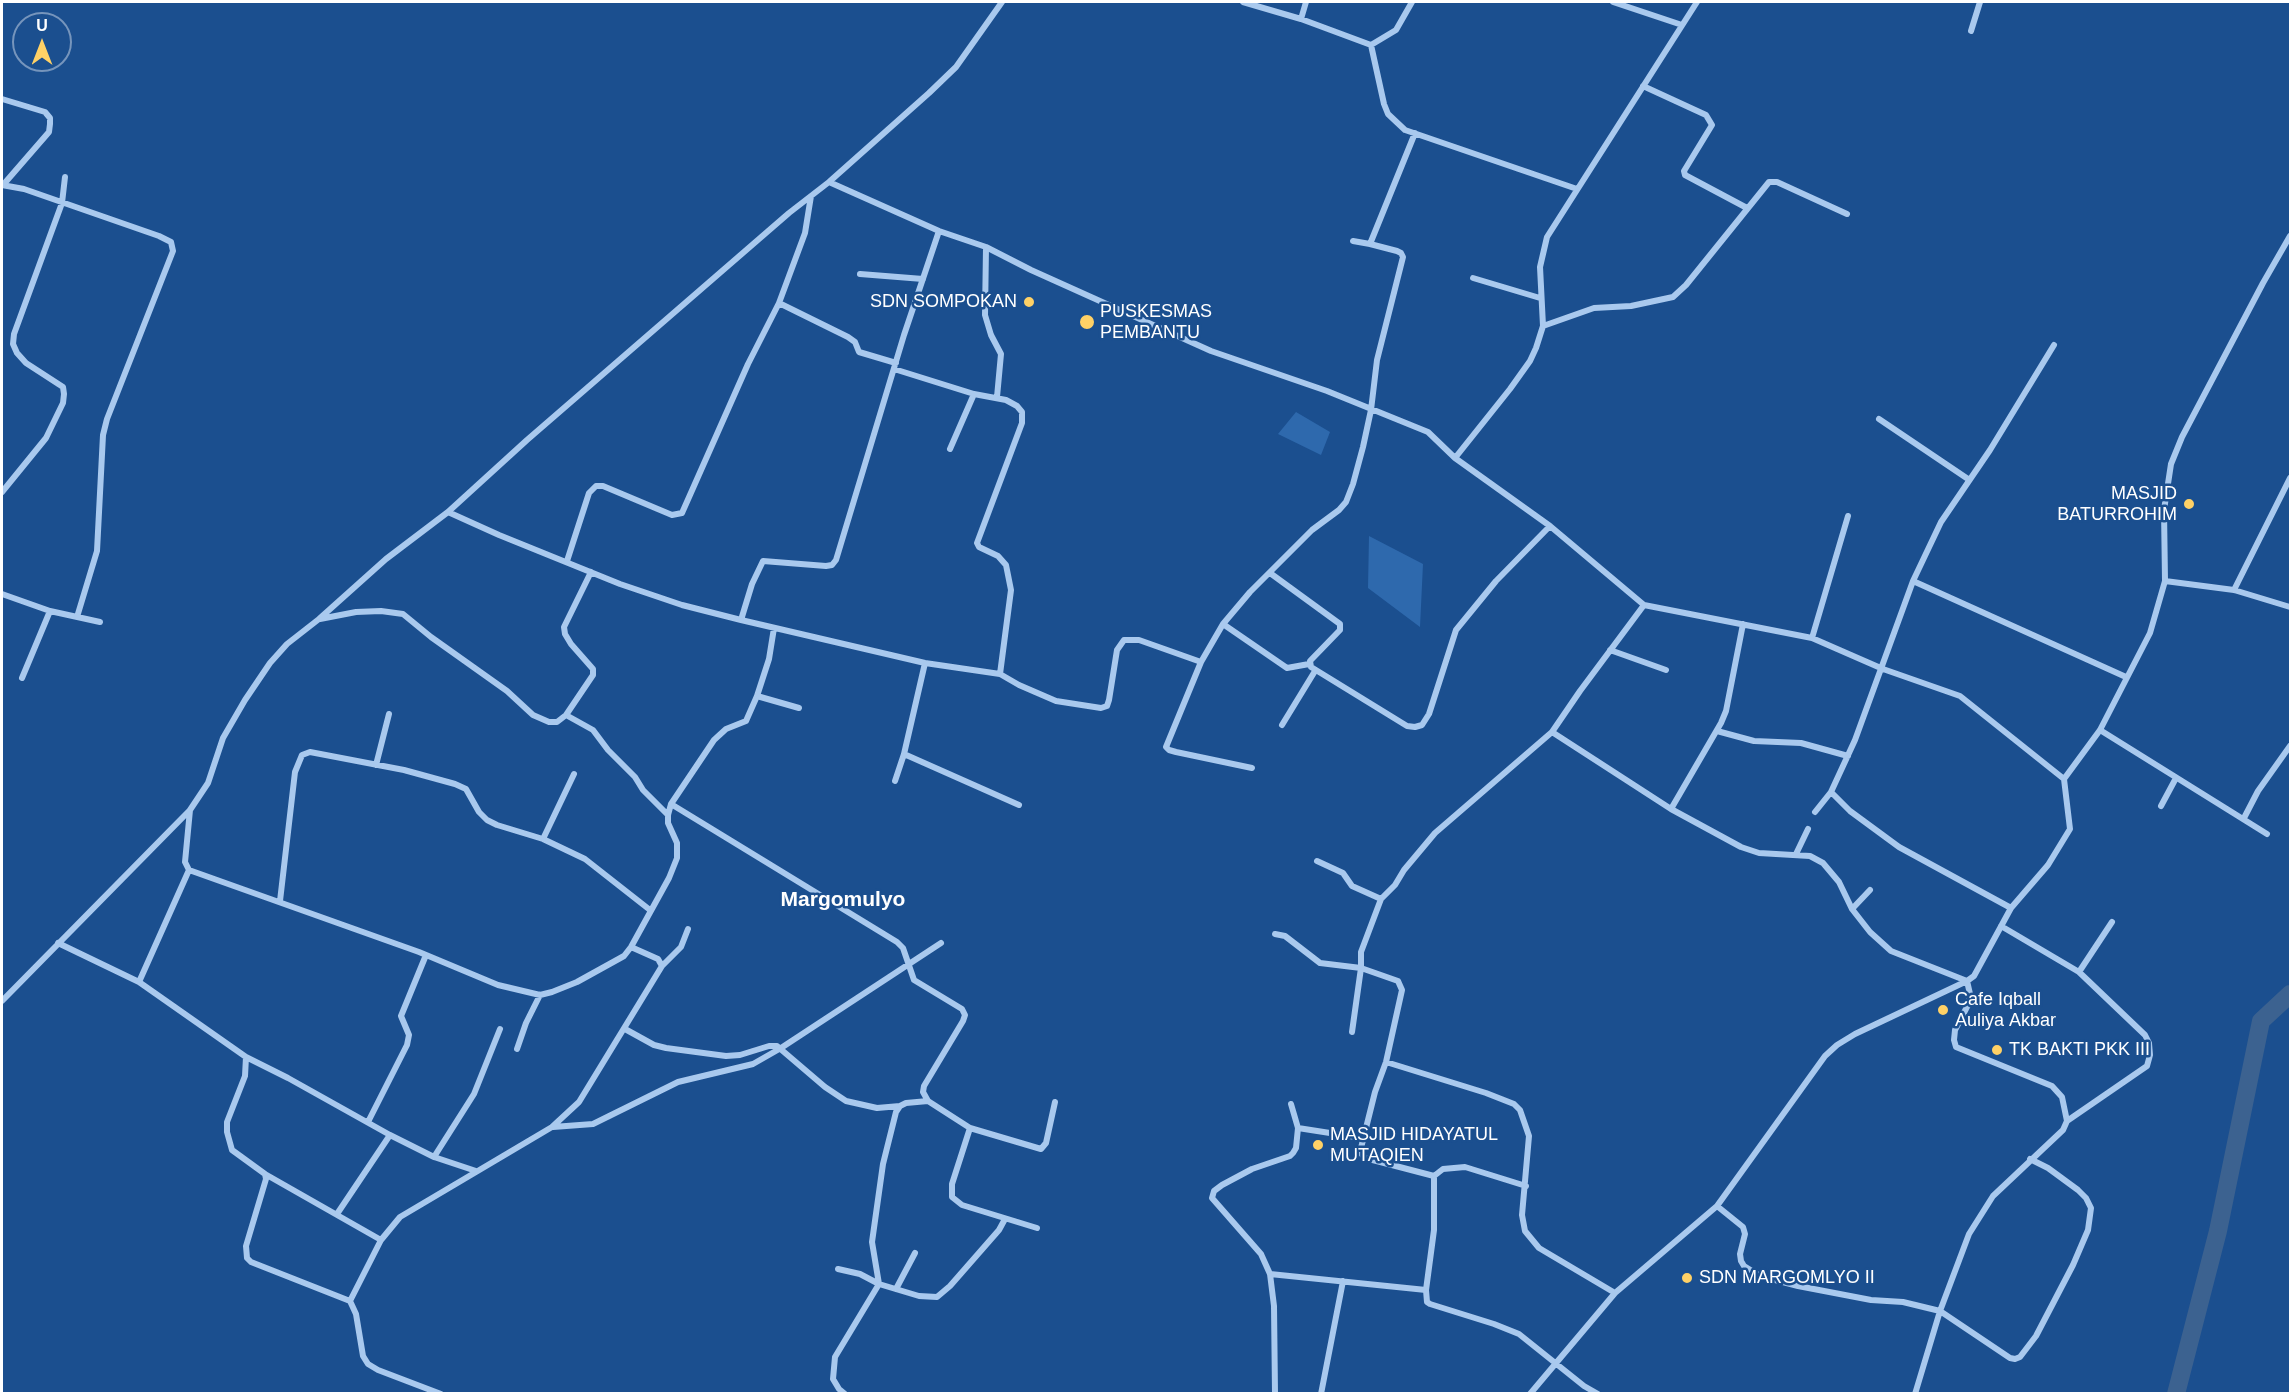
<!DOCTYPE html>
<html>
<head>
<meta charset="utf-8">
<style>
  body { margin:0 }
  #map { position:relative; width:2292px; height:1395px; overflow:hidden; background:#1b4f8f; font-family:Arial,sans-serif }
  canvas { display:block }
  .frame { position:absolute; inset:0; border:3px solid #fff; pointer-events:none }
  .north { position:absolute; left:12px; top:12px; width:60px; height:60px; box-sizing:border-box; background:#1b4f8f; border:2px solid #7695bc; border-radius:50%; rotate:0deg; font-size:16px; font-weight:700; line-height:24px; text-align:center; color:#fff }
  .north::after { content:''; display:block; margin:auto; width:21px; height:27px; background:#ffd166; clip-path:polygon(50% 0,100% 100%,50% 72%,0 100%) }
</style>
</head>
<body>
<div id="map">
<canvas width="2292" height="1395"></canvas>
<div class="frame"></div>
<div class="north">U</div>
</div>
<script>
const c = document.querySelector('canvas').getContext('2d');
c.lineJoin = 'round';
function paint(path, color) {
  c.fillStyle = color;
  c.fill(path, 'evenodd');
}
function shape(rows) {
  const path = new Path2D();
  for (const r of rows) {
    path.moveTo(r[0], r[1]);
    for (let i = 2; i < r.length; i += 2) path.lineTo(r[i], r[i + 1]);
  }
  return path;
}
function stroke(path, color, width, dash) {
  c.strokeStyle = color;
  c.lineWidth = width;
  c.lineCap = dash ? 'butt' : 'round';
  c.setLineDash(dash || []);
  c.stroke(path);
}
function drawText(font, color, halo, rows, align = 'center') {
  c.font = font + ' Arial,sans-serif';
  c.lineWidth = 5;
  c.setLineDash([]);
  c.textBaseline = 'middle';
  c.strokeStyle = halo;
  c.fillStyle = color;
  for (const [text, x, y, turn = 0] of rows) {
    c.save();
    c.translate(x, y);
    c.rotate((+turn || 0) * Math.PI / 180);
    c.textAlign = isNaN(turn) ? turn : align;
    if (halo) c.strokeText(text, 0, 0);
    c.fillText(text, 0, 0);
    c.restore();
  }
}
paint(shape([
  [1296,412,1330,432,1321,455,1278,434],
  [1369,536,1423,564,1420,627,1368,588]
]), '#2e69ad');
stroke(shape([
  [2176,1394,2218,1231,2261,1021,2290,994]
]), '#3c6290', 18);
stroke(shape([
  [1243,2,1301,19,1371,45,1396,30,1412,2],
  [1613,2,1682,25],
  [1301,19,1306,2],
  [1971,31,1980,2],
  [1371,45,1384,104,1388,114,1405,130,1577,189],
  [1643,86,1706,115,1712,125,1684,171,1685,175,1747,208],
  [2,99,45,112,50,118,50,124,49,132,3,185],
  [829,182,939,231,986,247,1031,270,1211,351,1327,391,1428,432,1455,458,1550,526,1644,605,1812,638,1883,669,1960,696,2064,779],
  [2,185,24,189,159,236,171,242,173,251,107,419,103,435,97,551,77,617],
  [939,231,904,335,836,560,832,565,826,566,763,561,752,584,741,620,925,663,1000,674,1019,685,1056,701,1101,708,1107,706,1109,700,1117,650,1124,640,1139,640,1201,662,1223,624,1250,592,1312,530,1339,510,1346,502,1353,484,1363,447,1371,410,1377,360,1403,257,1401,253,1397,251,1370,244,1415,133],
  [1353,241,1370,244],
  [986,247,985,315,991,335,1001,354,997,397],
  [860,274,923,279],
  [1473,278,1540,298],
  [779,303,805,233,811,196],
  [1543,326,1594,308,1631,306,1673,297,1686,285,1769,182,1777,182,1847,214],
  [894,369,974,394,1006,400,1017,406,1022,412,1022,423,977,543,979,547,998,556,1006,565,1011,590,1000,674],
  [1879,419,1968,479],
  [950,449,974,394],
  [1455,458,1510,389,1530,361,1536,348,1543,326,1540,267,1547,237,1697,2],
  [2,492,46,438,63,403,64,394,63,387,26,363,17,353,13,344,14,334,62,203,65,177],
  [448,512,499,535,620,584,682,605,741,620],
  [567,561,589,493,596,486,603,486,672,515,682,513,748,364,779,303,848,337,855,342,859,352,896,363],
  [1270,573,1340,624,1340,630,1310,661,1311,667,1407,726,1415,727,1422,725,1429,714,1456,630,1496,581,1550,526],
  [1913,581,2126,677],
  [2165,581,2234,590,2290,607],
  [2234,590,2290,478],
  [2,594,50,611,100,622],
  [320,619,356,612,381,611,403,614,431,637,507,691,533,715,549,722,557,722,566,715,593,675,593,669,571,644,565,634,564,627,591,572],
  [1223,624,1287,668,1309,664],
  [1812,638,1848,516],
  [1610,650,1666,670],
  [1201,662,1166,747,1169,750,1176,752,1252,768],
  [22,678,50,611],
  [757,696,799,708],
  [566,715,593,730,608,750,635,777,643,790,668,815],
  [1282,725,1315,671],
  [2100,730,2267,834],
  [1717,731,1754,741,1801,743,1848,756],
  [1552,732,1671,809,1741,847,1759,853,1810,856,1823,863,1839,882,1852,909,1870,932,1891,951,1967,981,1970,994,1969,1003,1955,1030,1954,1040,1956,1047,2052,1086,2062,1097,2067,1121,2063,1130,1993,1196,1969,1234,1940,1311,1915,1394],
  [904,754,1019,805],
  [376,765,389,714],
  [895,781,904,754,925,663],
  [671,804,897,942,903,948,914,980,962,1009,965,1015,963,1021,924,1086,923,1092,928,1101,970,1128,952,1184,952,1197,962,1205,1037,1228],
  [2161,806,2176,778],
  [1671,809,1721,723,1726,711,1743,624],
  [190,810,185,862,189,870,419,952,498,985,540,995,552,992,577,982,624,956,631,947,669,878,677,858,677,843,668,823,668,815,671,804,714,740,726,729,746,721,757,696,769,659,774,628],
  [1815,812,1831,792],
  [2244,818,2258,791,2290,746],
  [543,839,574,774],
  [1796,854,1808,829],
  [1317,861,1343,873,1352,886,1381,899],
  [280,901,295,772,302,755,310,752,404,770,455,784,466,789,479,812,487,820,497,825,543,839,585,859,650,910],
  [2011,908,1899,847,1850,811,1831,792,1855,740,1913,581,1941,522,1990,450,2054,345],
  [1852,909,1870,890],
  [2001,926,2079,972,2145,1035,2149,1043,2150,1055,2147,1066,2067,1121],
  [1275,934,1285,936,1320,963,1361,968,1352,1032],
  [58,943,139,982,246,1057,245,1076,227,1122,227,1132,232,1150,265,1174,266,1179,246,1246,247,1258,251,1262,350,1301,356,1314,363,1356,368,1364,378,1370,441,1394],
  [631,947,658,959,662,966],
  [2079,972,2112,922],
  [139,982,189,870],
  [2,1001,190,810,208,783,223,738,245,700,270,663,287,644,319,619,386,559,448,512,527,440,789,213,829,182,929,93,956,67,1002,2],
  [625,1029,654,1045,666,1048,726,1056,740,1055,769,1046,777,1046,825,1087,846,1101,877,1108,900,1106],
  [517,1049,526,1023,540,995],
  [246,1057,288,1078,390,1135,434,1157,476,1171],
  [1386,1062,1486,1093,1514,1104,1520,1110,1529,1136,1522,1215,1525,1231,1539,1248,1615,1293],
  [368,1122,407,1045,409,1035,401,1016,426,955],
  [553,1127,593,1124,678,1082,753,1064,781,1048,941,943],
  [970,1128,1041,1149,1046,1143,1055,1102],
  [1298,1128,1362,1138],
  [434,1157,474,1094,500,1029],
  [265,1174,381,1240],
  [1434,1176,1443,1169,1465,1167,1526,1186],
  [1717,1206,1743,1227,1745,1234,1740,1254,1741,1261,1744,1266,1760,1276,1798,1286,1871,1300,1903,1302,1940,1311,2010,1358,2015,1359,2020,1357,2036,1336,2073,1265,2088,1230,2091,1208,2086,1198,2078,1190,2048,1168,2030,1159],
  [337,1214,390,1135],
  [838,1269,860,1274,879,1284],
  [1270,1274,1426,1290],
  [879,1284,872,1242,883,1164,896,1112,900,1106,906,1103,928,1101],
  [896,1289,915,1253],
  [350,1301,381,1240,400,1217,552,1127,579,1102,662,966,681,947,688,929],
  [845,1394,839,1389,833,1379,835,1357,879,1284,919,1296,937,1297,950,1286,999,1230,1005,1219],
  [1275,1394,1274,1306,1270,1274,1261,1254,1212,1198,1214,1191,1222,1185,1252,1169,1290,1156,1293,1153,1296,1148,1298,1128,1291,1104],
  [1321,1394,1343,1281],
  [1530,1394,1615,1293,1717,1206,1825,1056,1837,1045,1855,1034,1967,981,1974,976,2011,908,2048,865,2070,829,2064,779,2100,730,2150,633,2165,581,2164,510,2171,464,2182,437,2263,283,2290,236],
  [1598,1394,1584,1386,1519,1334,1494,1324,1430,1304,1427,1302,1426,1290,1434,1230,1434,1176,1365,1158,1360,1152,1375,1092,1386,1062,1402,990,1398,981,1361,968,1361,952,1381,899,1395,885,1404,870,1435,833,1552,732,1580,691,1644,605]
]), '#a9c9ee', 6);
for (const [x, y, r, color] of [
  [1029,302,6,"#ffd166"],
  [1087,322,8,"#ffd166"],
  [2189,504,6,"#ffd166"],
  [1943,1010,6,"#ffd166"],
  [1997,1050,6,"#ffd166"],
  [1318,1145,6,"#ffd166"],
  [1687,1278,6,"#ffd166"]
]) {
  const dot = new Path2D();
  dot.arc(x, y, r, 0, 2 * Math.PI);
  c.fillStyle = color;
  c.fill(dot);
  stroke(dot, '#1b4f8f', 2);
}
drawText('18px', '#fff', '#1b4f8f', [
  ["SDN SOMPOKAN",1017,302,"right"],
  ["PUSKESMAS",1100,312],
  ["PEMBANTU",1100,333],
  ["MASJID",2177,494,"right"],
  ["BATURROHIM",2177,515,"right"],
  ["Cafe Iqball",1955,1000],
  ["Auliya Akbar",1955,1021],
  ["TK BAKTI PKK III",2009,1050],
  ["MASJID HIDAYATUL",1330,1135],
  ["MUTAQIEN",1330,1156],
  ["SDN MARGOMLYO II",1699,1278]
], 'left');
drawText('bold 21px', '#fff', '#1b4f8f', [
  ["Margomulyo",843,900]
]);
</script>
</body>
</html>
